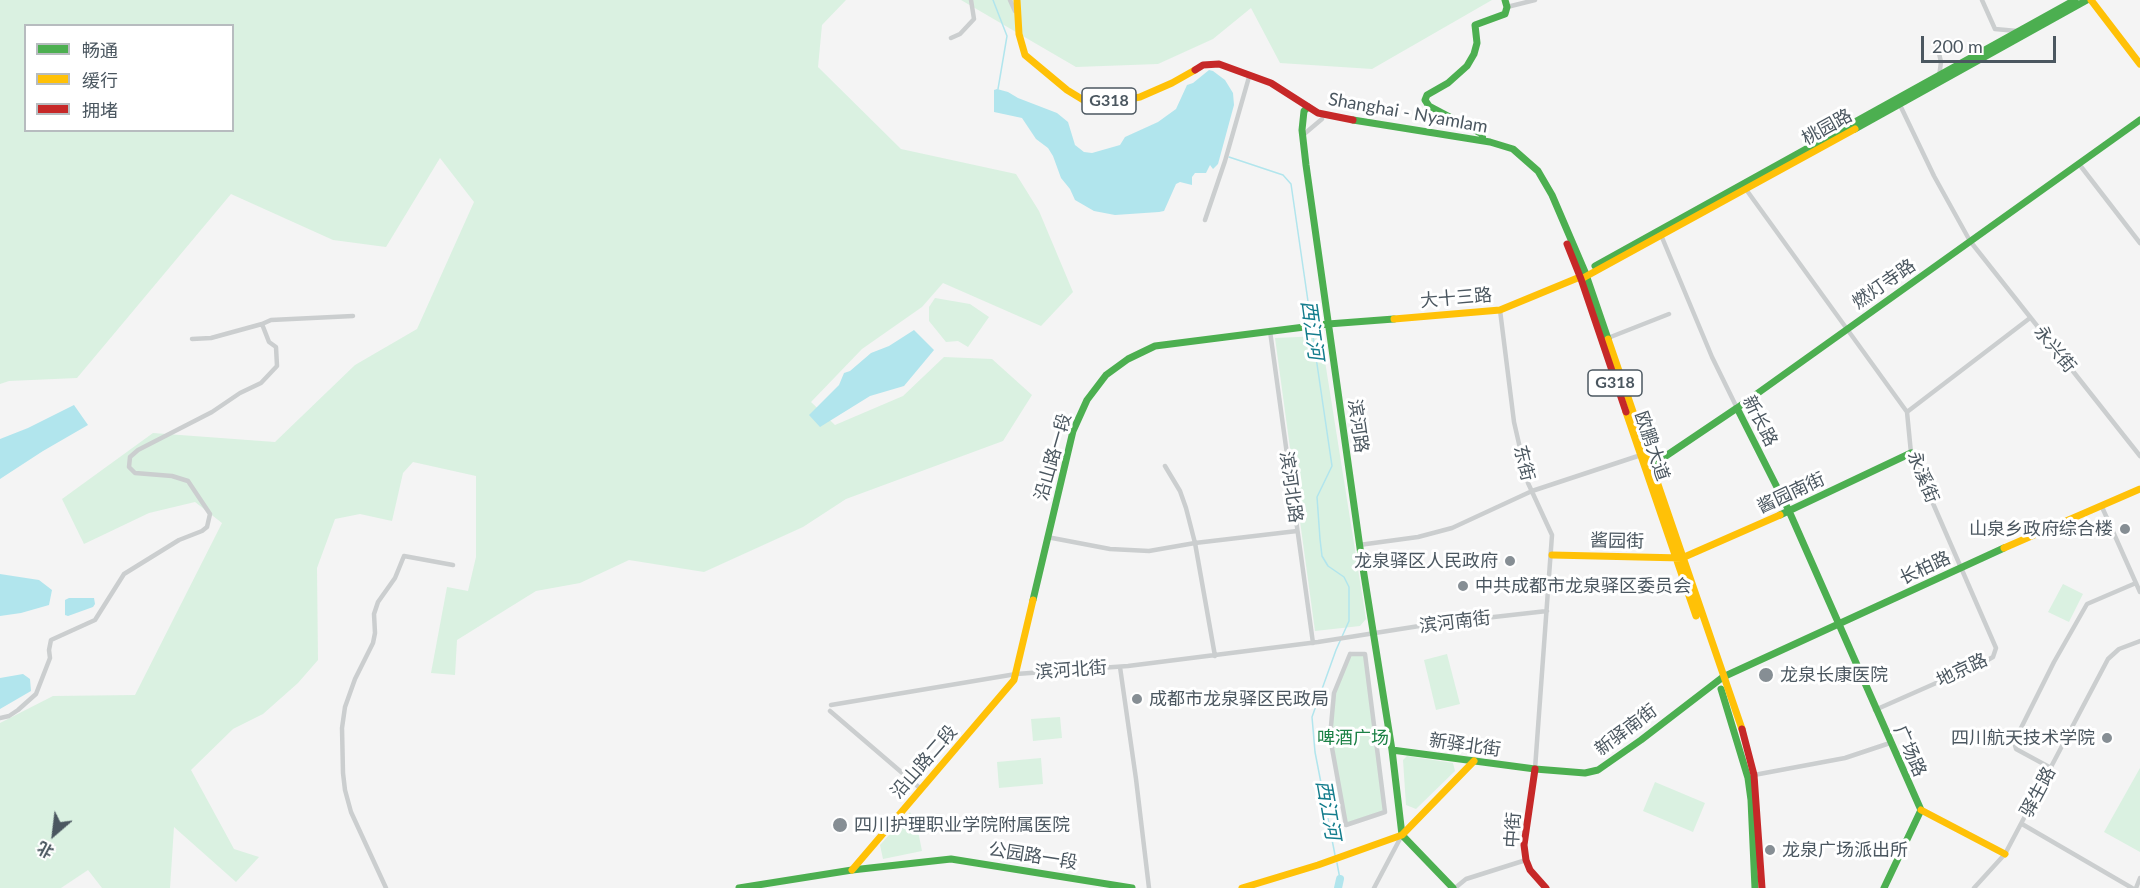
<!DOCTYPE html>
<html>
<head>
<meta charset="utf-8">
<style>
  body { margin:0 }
  #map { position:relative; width:2140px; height:888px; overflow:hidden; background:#f4f4f4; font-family:Lato,"Noto Sans SC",sans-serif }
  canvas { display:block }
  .legend { position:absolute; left:24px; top:24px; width:210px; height:108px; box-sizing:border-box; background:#fff; border:2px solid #b7bcbf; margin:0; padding:8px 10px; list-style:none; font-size:18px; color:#4b5760 }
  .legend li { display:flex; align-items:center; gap:12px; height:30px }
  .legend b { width:30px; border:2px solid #b7bcbf }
  .north { position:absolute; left:24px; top:804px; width:60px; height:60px; -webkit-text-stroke:4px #fff; paint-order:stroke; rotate:208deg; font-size:16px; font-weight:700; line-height:24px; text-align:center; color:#4b5760 }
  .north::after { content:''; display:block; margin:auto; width:21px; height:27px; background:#4b5760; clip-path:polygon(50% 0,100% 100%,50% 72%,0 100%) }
  .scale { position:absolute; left:1921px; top:36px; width:135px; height:27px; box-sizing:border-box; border:3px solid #4b5760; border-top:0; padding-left:8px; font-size:18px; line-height:21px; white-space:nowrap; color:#4b5760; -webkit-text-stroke:4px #fff; paint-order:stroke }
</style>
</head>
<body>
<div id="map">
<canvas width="2140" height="888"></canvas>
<ul class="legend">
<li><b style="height:8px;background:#4caf50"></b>畅通</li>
<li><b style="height:8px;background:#ffc107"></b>缓行</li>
<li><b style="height:8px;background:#c62828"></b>拥堵</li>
</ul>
<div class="north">北</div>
<div class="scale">200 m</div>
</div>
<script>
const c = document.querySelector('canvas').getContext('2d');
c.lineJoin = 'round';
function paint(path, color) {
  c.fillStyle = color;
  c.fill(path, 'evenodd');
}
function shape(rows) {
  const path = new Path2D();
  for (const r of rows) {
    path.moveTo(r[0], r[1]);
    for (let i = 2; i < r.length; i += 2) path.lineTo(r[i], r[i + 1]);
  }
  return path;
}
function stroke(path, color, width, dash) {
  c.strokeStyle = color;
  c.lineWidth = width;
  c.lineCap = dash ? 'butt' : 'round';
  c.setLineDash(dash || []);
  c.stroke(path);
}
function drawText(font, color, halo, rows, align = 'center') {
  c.font = font + ' Lato,"Noto Sans SC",sans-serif';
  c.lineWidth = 6;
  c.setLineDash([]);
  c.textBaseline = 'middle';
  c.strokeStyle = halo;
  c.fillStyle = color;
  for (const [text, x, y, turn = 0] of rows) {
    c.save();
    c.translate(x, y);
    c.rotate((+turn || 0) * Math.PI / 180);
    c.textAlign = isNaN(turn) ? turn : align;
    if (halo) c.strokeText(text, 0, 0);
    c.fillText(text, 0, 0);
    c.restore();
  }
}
paint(shape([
  [0,0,846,0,822,25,818,67,901,149,1016,174,1039,211,1073,292,1041,326,943,283,922,307,862,349,811,402,835,425,903,396,944,357,992,359,1032,395,1003,441,846,499,803,527,704,572,629,560,580,583,536,591,457,640,455,675,431,673,447,587,468,591,476,557,476,476,413,462,403,473,392,521,360,514,335,519,317,568,318,660,298,683,263,714,233,729,191,770,234,849,259,857,236,882,174,827,170,888,102,888,88,870,61,888,0,888,0,723,53,696,135,695,222,523,195,502,149,513,84,544,62,499,153,433,275,442,355,365,417,329,474,202,440,158,386,247,333,240,231,194,77,378,9,381,0,384],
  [26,26,232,26,232,130,26,130],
  [961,0,1492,0,1372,69,1280,63,1251,8,1213,39,1158,64,1076,67],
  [935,298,970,304,989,317,968,347,958,341,946,342,929,321,929,307],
  [1321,336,1366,619,1360,626,1315,631,1275,338],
  [2063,584,2083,594,2069,622,2048,612],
  [1350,654,1365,654,1385,812,1346,825,1330,737,1334,693],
  [1447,654,1460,704,1436,710,1424,660],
  [1060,717,1062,738,1033,741,1031,719],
  [1407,756,1453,763,1455,771,1416,809,1406,805,1403,760],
  [1041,758,1043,784,999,788,997,762],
  [2140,768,2140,852,2104,832],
  [1655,782,1705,803,1693,832,1643,811],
  [910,812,917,826,922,851,883,859,880,845]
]), '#daf1e1');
paint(shape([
  [1209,70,1213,71,1225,80,1233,93,1234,105,1218,164,1213,169,1210,165,1206,173,1195,173,1192,177,1192,185,1180,182,1176,184,1164,211,1159,212,1115,215,1094,211,1075,200,1070,189,1061,178,1053,156,1048,148,1036,139,1022,118,994,112,994,90,997,89,1008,92,1018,98,1057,113,1068,122,1075,145,1084,152,1092,153,1120,145,1125,137,1158,122,1176,109,1187,85,1193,83],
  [914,330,934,350,904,386,870,396,820,427,809,415,839,385,844,373,850,371,871,353,889,346],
  [74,405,88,425,43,451,0,479,0,439,28,428],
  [0,574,39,580,52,590,49,605,21,613,0,616],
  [69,598,94,598,95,604,93,607,68,616,65,615,65,600],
  [23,674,30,679,31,691,0,709,0,678]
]), '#b1e5ed');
stroke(shape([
  [993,0,1007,36,998,89],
  [1229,157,1283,175,1291,184,1311,322],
  [1312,330,1332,466,1317,497,1320,539,1322,556,1328,566,1344,577,1349,587,1349,621,1336,650,1312,717,1315,752,1335,855],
  [1337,863,1340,879]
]), '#b1e5ed', 1.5);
stroke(shape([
  [1338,888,1340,879]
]), '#b1e5ed', 8);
stroke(shape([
  [1010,0,1015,11],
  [1982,0,1995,29,2017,31],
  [1507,7,1535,0],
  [951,38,960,34,974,19,971,0],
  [1937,45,1941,62,1939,77],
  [1899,103,1934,176,1970,241,2140,456],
  [1303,135,1322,119],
  [2079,164,2140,243],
  [1745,188,1907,412,1911,453,1996,648,1993,657,1986,661,1875,710],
  [1205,220,1225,161,1249,77],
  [1661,235,1712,357,1737,408],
  [1500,310,1514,422,1528,483,1552,535,1535,769],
  [1270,331,1313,643],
  [1608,338,1669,314],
  [192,339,211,338,262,324],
  [1907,412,2030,318],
  [1165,466,1180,491,1186,508,1195,543,1215,656],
  [2102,507,2140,592],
  [1047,537,1110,549,1149,551,1195,543,1297,531],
  [1359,545,1418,537,1452,528,1532,491,1641,455],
  [1350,654,1365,654,1385,812,1346,825,1330,737,1334,693,1350,654],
  [1120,667,1136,779,1149,888],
  [831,705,1016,674,1128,666,1318,642,1432,624,1547,611],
  [830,711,921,789],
  [0,718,9,716,18,710,36,694,50,658,49,650,51,640,95,620,124,574,179,540,202,531,207,527,210,514,188,481,172,476,135,473,129,467,130,457,138,450,212,412,240,393,261,383,277,366,276,347,269,342,262,324,271,320,353,316],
  [2051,768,2016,749,2014,742,2054,662,2087,604,2136,583],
  [1754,775,1845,758,1890,743],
  [2022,824,2132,888],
  [386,888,351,812,345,790,343,773,342,728,345,707,355,679,373,643,375,633,374,614,378,602,395,578,404,556,453,565],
  [1374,888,1402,835],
  [1455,888,1466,879,1526,860],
  [1974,888,2005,854,2108,659,2119,649,2140,641],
  [2136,888,2140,878]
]), '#cbcecf', 4.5);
stroke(shape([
  [1308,107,1304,111,1302,130,1306,165,1362,562,1392,750,1402,835],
  [1353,120,1490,142,1513,149,1538,171,1552,195,1585,272,1608,339],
  [1855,129,2087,0],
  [1483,140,1482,134,1429,106,1425,100,1427,95,1448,83,1467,66,1474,54,1477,43,1475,25,1505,14,1507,7,1505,0],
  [1595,266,2075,0],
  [1737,408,1789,511,1921,810,1884,888],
  [1648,468,1737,408,2140,120],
  [1780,515,1911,453],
  [1033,600,1073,431,1087,400,1106,375,1128,359,1155,346,1328,324,1394,319],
  [1721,689,1748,778,1751,800,1755,888],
  [1392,750,1535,769,1585,773,1598,770,1641,740,1723,677,2004,548],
  [1402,835,1453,888],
  [739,888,852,870,951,859,1132,888]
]), '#4caf50', 7);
stroke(shape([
  [1017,0,1019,34,1025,55,1067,90,1085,101,1119,101,1140,97,1172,83,1195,70],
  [2091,0,2140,64],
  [1583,278,1855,129],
  [1394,319,1500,310,1580,277],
  [1608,339,1742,729],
  [1626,412,1696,616],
  [2004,548,2140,489],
  [1552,555,1682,558,1780,515],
  [1921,810,2005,854],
  [852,870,1014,680,1033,600],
  [1242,888,1318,865,1402,835,1474,761]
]), '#ffc107', 7);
stroke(shape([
  [1195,70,1203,65,1219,64,1271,83,1318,113,1353,120],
  [1567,244,1581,279,1626,412],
  [1742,729,1754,775,1762,888],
  [1535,769,1524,845,1526,860,1530,870,1546,888]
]), '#c62828', 7);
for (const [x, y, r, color] of [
  [2125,529,6,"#868e94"],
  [1510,561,6,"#868e94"],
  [1463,586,6,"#868e94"],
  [1766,675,8,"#868e94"],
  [1137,699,6,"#868e94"],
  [2107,738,6,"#868e94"],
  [840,825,8,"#868e94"],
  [1770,850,6,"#868e94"]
]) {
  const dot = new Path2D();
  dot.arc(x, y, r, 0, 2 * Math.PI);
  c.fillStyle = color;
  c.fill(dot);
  stroke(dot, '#fff', 2);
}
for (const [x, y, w] of [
  [1109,101,54],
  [1615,383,54]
]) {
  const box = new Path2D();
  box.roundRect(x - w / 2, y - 13, w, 26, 4.5);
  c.fillStyle = '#fff';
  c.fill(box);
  stroke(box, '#4b5760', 1.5);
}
drawText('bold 16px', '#4b5760', null, [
  ["G318",1109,101],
  ["G318",1615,383]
]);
drawText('18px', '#4b5760', '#fff', [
  ["Shanghai - Nyamlam",1408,113,10],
  ["桃园路",1827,127,-29],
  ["燃灯寺路",1884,284,-35],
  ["大十三路",1456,298,-5],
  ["永兴街",2055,349,51],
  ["新长路",1760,421,63],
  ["滨河路",1358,426,82],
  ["欧鹏大道",1652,446,71],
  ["沿山路一段",1053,457,-74],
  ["东街",1524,463,76],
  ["永溪街",1923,477,68],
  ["滨河北路",1291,487,82],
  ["酱园南街",1791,493,-25],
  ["酱园街",1617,541,1],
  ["长柏路",1925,568,-25],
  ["滨河南街",1455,622,-7],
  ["滨河北街",1071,670,-4],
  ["地京路",1962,670,-25],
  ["新驿南街",1626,730,-37],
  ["新驿北街",1465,745,8],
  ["广场路",1910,751,66],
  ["沿山路二段",924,762,-49],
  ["驿生路",2038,792,-62],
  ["中街",1513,830,-86],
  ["公园路一段",1033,856,9]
]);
drawText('18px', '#4b5760', '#fff', [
  ["山泉乡政府综合楼",2113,529,"right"],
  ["龙泉驿区人民政府",1498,561,"right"],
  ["中共成都市龙泉驿区委员会",1475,586],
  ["龙泉长康医院",1780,675],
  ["成都市龙泉驿区民政局",1149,699],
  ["四川航天技术学院",2095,738,"right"],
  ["四川护理职业学院附属医院",854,825],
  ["龙泉广场派出所",1782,850]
], 'left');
drawText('18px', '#1c8146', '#fff', [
  ["啤酒广场",1353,738]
]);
drawText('italic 20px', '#127c8c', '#fff', [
  ["西江河",1312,330,82],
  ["西江河",1328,810,80]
]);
</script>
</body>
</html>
